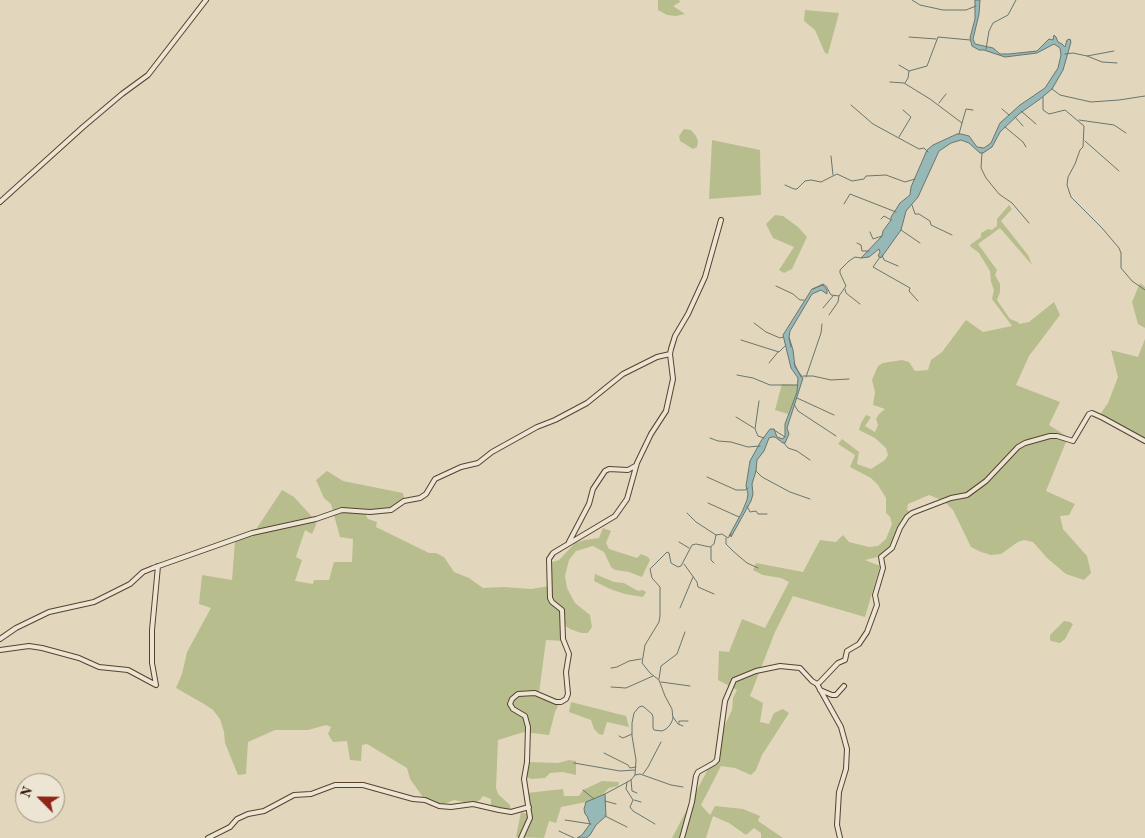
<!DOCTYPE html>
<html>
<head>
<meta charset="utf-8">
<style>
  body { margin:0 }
  #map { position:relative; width:1145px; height:838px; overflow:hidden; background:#e2d7bc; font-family:"Old Standard TT",serif }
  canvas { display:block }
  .north { position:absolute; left:15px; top:773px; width:50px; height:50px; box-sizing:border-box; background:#ece5d3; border:1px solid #9d907f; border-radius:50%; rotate:293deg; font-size:14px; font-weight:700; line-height:20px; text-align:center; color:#271100 }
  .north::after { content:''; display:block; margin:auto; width:18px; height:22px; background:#8f2418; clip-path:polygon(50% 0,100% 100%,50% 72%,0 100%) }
</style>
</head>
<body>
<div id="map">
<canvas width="1145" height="838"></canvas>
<div class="north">N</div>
</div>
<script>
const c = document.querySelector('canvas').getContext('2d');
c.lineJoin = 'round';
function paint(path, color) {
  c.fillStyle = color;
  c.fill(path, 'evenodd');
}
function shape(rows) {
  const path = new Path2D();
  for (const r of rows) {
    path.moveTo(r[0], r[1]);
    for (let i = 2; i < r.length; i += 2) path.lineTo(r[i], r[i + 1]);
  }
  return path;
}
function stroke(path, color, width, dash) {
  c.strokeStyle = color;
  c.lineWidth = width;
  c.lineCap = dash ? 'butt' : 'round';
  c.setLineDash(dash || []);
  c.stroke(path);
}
paint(shape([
  [658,0,679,0,680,2,673,6,685,14,676,16,667,15,658,10],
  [805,10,839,13,828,54,825,53,815,30,804,21],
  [684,129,691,130,696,136,698,141,697,147,693,149,680,141,679,136],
  [712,140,760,150,761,195,709,199],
  [1009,205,1012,209,1001,221,1028,255,1032,265,1000,228,978,244,997,270,995,275,1000,284,1000,292,997,300,1010,319,1018,322,1019,324,1029,322,1054,302,1060,315,1029,356,1016,385,1060,402,1049,425,1068,437,1046,491,1075,504,1069,515,1060,516,1063,529,1087,556,1091,573,1084,580,1066,574,1047,558,1033,542,1024,540,1018,542,1001,554,991,555,981,552,971,547,953,510,944,501,929,495,908,504,907,510,912,513,901,528,893,546,885,555,865,560,880,566,865,617,793,596,775,632,750,696,763,703,760,722,769,724,774,713,783,709,789,713,762,755,756,770,751,775,735,768,721,766,701,805,710,815,715,806,743,809,760,816,758,821,783,838,761,838,761,833,754,828,746,835,729,823,713,816,706,838,672,838,709,767,718,760,722,731,732,710,733,698,737,690,718,680,719,651,729,652,742,619,765,628,789,582,781,578,763,575,753,570,756,563,803,572,820,540,836,542,843,535,849,542,869,547,878,546,886,539,892,524,890,517,886,513,886,498,878,485,871,478,850,467,855,455,838,444,842,439,859,452,857,464,871,469,885,460,888,455,886,448,875,438,859,430,861,423,866,415,871,417,865,426,875,432,878,425,876,419,879,414,885,409,873,405,875,392,872,380,878,366,883,363,902,360,909,362,915,371,928,370,931,360,942,352,966,320,983,332,1012,326,992,299,994,290,991,282,990,271,979,253,971,247,970,245,981,237,981,233,988,229,992,230,997,226,997,219],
  [775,215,783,216,798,227,807,237,792,269,784,273,779,270,794,247,773,238,766,224],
  [1140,283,1145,287,1145,328,1138,324,1132,302],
  [1145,339,1145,441,1099,416,1108,403,1118,377,1111,350,1138,357],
  [782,384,797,385,797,392,788,414,775,410],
  [327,471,343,481,403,493,405,502,398,507,364,512,368,519,377,522,376,527,429,553,436,553,444,557,454,572,469,578,483,588,504,587,531,589,550,586,549,563,559,560,575,543,585,540,599,538,603,528,611,531,606,543,609,549,637,558,641,554,648,557,650,560,642,577,629,572,615,570,611,567,604,552,593,546,576,551,569,560,565,576,567,588,575,603,590,615,592,627,588,633,581,633,570,629,561,623,563,641,546,640,539,693,558,699,559,704,555,712,549,735,524,732,498,740,496,788,498,794,510,805,511,812,491,808,491,799,483,796,480,800,473,804,454,800,439,806,425,800,410,779,407,768,367,744,362,745,361,761,350,760,347,741,333,742,328,734,331,727,326,725,308,730,275,730,248,742,246,774,238,775,225,743,224,732,220,719,213,710,204,704,176,688,182,674,187,652,211,608,199,604,202,575,232,580,235,541,253,534,282,490,294,497,315,520,316,525,312,534,305,530,296,557,302,560,295,581,313,584,314,580,329,580,334,562,352,562,353,539,340,537,331,504,324,498,316,480],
  [595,574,614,582,624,583,638,591,643,590,646,592,643,597,625,594,610,589,594,581],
  [1064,621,1070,622,1073,624,1065,639,1060,643,1051,641,1050,639,1050,635],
  [571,702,626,716,629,727,607,722,603,735,599,734,594,729,591,720,569,712],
  [569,760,576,761,576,775,563,772,550,773,545,778,531,779,525,776,528,762,558,763],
  [602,781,619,782,618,786,609,788,600,797,586,802,561,807,556,823,549,821,544,838,516,837,521,812,530,815,527,793,563,789,564,796,579,796,583,790]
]), '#b8bd8d');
const water = shape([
  [975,0,980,0,979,14,973,39,975,44,993,48,1000,54,1009,54,1037,51,1049,39,1053,40,1054,35,1056,37,1058,42,1062,44,1065,47,1067,40,1070,39,1071,42,1063,70,1052,89,1040,99,1019,114,1000,132,992,147,983,153,980,153,969,143,961,140,951,143,939,151,918,197,906,211,901,230,881,258,878,256,880,252,879,249,869,257,861,258,882,236,883,231,891,220,891,217,900,203,910,195,911,187,927,150,933,145,957,134,961,134,969,136,977,147,984,148,991,143,1000,123,1020,105,1045,88,1058,68,1061,55,1060,48,1054,44,1037,53,1005,57,984,50,979,50,972,46,970,38,975,19,975,0],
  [823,285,827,290,827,294,821,290,812,294,790,331,789,337,793,350,795,367,803,378,787,428,789,434,785,443,783,443,775,437,772,437,769,438,764,451,757,460,756,471,752,484,753,494,751,501,731,537,731,535,729,536,742,512,747,500,748,494,746,486,750,461,761,441,770,429,774,429,777,437,783,439,785,436,785,424,797,392,798,378,791,368,783,335,812,289,823,285],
  [605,794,606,816,596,825,590,835,586,838,577,838,582,835,590,824,587,816,585,814,584,809,586,802,605,794]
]);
paint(water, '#96b8b7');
stroke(water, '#6a756e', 1);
stroke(shape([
  [912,0,920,5,943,10,966,10,976,6],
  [909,37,936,39],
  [986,49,989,31,993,23,1008,15,1016,0],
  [1065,54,1073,53,1087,56,1114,51],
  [1087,56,1102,62,1117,63],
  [899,65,909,71],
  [890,82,904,83,930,99,962,123,959,134],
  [905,83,908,78,909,71,927,66,938,37,970,40],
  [1052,89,1060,95,1091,102,1119,100,1145,96],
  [1043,97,1043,110,1049,114,1065,110,1084,126,1083,147,1080,150,1075,164,1068,177,1067,185,1071,197,1102,228,1119,248,1121,253,1121,268,1132,281,1145,290],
  [939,103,946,94],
  [851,105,873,124,919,149,924,148,928,152],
  [1002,109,1009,115],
  [1021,111,1036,124],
  [1015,117,1023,126],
  [1079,120,1114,125,1126,133],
  [962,123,966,109,973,110],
  [1005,127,1023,142,1026,147],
  [899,137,911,117,903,110],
  [1085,141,1119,171],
  [982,153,981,168,986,178,999,194,1012,203,1029,223],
  [831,156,833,175],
  [785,185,794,189,797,189,805,181,811,180,821,182,837,174,852,181,864,179,866,176,886,175,905,182,915,179],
  [844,204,850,194,896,212],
  [912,205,915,214,919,214,930,221,931,225,952,235],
  [881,219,884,216,891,220],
  [901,230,920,243],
  [870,232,873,239,882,236],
  [857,243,861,245,862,251,869,251],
  [882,255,884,260,898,266],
  [880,257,873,267,910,288,909,291,918,301],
  [776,286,793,294,800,300,804,300],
  [813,289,823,284,826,286,831,295,839,296,846,286,840,273,840,270,849,261,855,257,861,258],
  [845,289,846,293,860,304],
  [823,308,833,296],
  [829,315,838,302,839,296],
  [754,323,766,332,780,338,783,337],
  [789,338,791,347],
  [741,340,779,352,786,345],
  [769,363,778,352],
  [794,363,801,377],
  [737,375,753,378,770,385,797,385],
  [803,376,813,376,831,380,849,379],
  [806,377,821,333,822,324],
  [797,398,834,415],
  [759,401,755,429,758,436,764,438],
  [794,404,798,411,836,436],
  [736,417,754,428],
  [774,430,785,437],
  [710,438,718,441,731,442,748,447,760,446],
  [784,443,788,448,797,451,810,460],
  [756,471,762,477,790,492,810,499],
  [707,477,736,490,745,490,748,488],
  [708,503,739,517],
  [747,506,750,512,756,511,758,514,767,514],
  [687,513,696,522,716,535],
  [726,538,726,544,734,552,747,563,758,568],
  [679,542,689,548],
  [711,547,711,560,714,563],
  [684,564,697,582,698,587,714,594],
  [680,608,693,577],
  [611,668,617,667,629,661,641,659],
  [659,679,661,666,677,654,685,632],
  [661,682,690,686],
  [611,687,626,688,653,676],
  [673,717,678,724,683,726],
  [679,723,679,721,688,721],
  [619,736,623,738,632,734],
  [604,753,628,765,630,768,636,767],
  [574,763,620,771,635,770],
  [643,774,648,767,661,742],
  [635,775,640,774,671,785,683,787],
  [631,780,632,791,637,793],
  [627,782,626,789,633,800,630,807,633,811,655,824],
  [583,790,594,799],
  [605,794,631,780,635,775,636,760,632,736,632,723,634,713,639,707,642,706,644,707,652,714,653,717,653,728,654,730,662,731,666,729,670,725,673,719,672,709,665,696,659,680,650,673,642,663,645,645,659,622,660,616,660,587,652,578,650,569,667,552,669,553,671,563,678,567,681,566,692,545,696,544,710,547,714,544,716,535,722,534,728,538,731,534],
  [634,800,641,802],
  [605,801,616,804],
  [605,816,627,827],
  [565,820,591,824],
  [559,831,574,838]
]), '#6a756e', 1);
const minor = shape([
  [0,202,83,127,122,94,148,75,206,0],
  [569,542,589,504,593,489,605,471,609,469,628,470,635,466],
  [0,639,16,628,49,612,94,602,130,584,143,572,153,568,252,533,316,519,342,510,370,512,391,510,404,501,420,498,426,494,435,479,461,467,478,463,492,452,537,427,555,420,587,403,623,374,657,357,670,354],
  [0,650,29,646,42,648,79,658,99,667,128,670,156,685],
  [817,684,841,727,847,749,846,769,839,792,837,825,840,838],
  [156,685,152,663,152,630,158,566],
  [820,690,832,695,836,695,844,686],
  [208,838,230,827,237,819,248,814,264,811,294,795,311,794,335,785,363,785,413,799,425,800,439,806,451,807,473,804,499,810,511,812,529,807],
  [521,838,530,818,524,779,527,762,528,727,525,716,513,709,510,704,512,699,518,694,535,693,556,702,561,702,566,699,568,694,566,672,569,654,563,639,562,610,552,602,550,598,549,559,553,553,615,516,627,499,637,463,651,434,666,411,673,379,670,354,671,349,675,336,688,314,705,277,721,220],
  [682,838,692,802,696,776,698,772,714,763,717,760,725,701,734,680,756,671,780,666,800,668,812,681,817,684,820,682,838,663,845,660,847,651,859,644,867,632,877,605,875,595,883,568,881,557,892,548,900,528,907,517,912,513,951,498,967,495,986,481,1018,447,1025,443,1050,436,1057,436,1073,441,1089,414,1092,413,1103,418,1145,441]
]);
stroke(minor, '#56422f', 6);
stroke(minor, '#ece5d3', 4);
</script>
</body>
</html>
